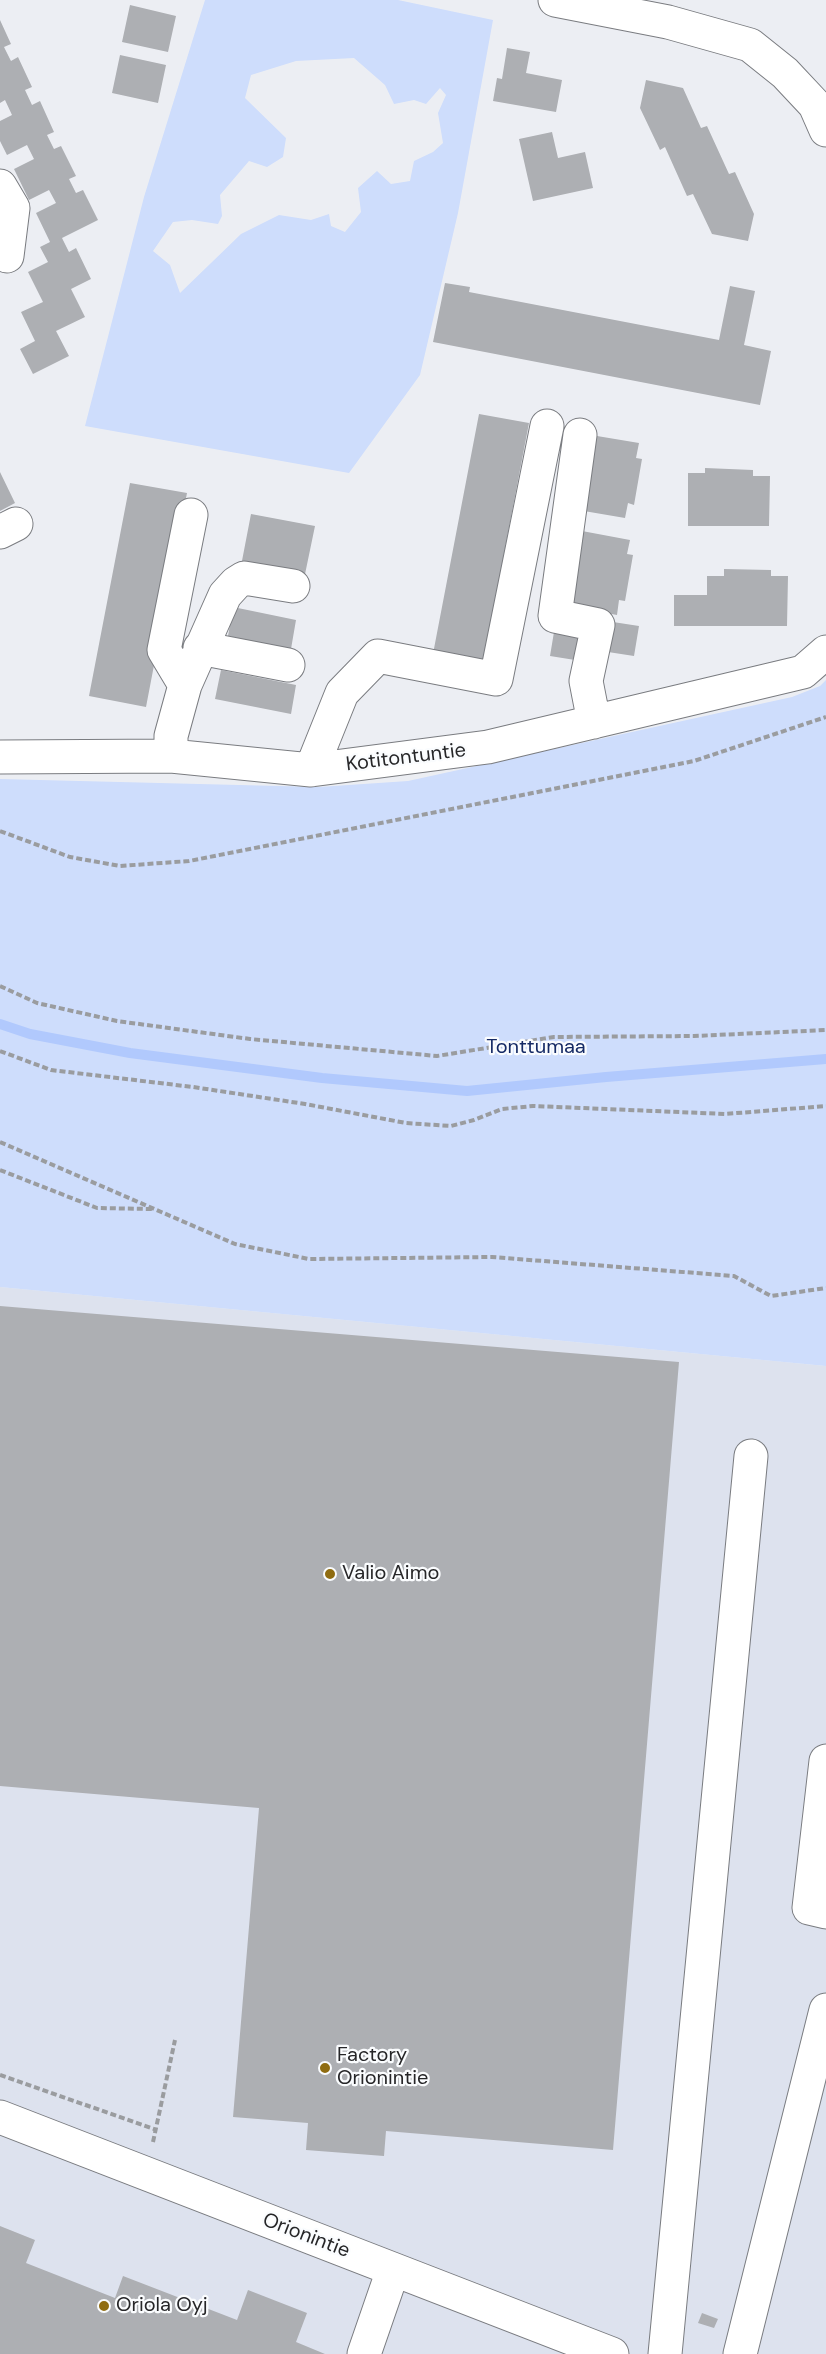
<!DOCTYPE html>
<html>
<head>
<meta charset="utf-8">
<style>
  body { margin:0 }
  canvas { display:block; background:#eceef3 }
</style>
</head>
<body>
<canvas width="826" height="2354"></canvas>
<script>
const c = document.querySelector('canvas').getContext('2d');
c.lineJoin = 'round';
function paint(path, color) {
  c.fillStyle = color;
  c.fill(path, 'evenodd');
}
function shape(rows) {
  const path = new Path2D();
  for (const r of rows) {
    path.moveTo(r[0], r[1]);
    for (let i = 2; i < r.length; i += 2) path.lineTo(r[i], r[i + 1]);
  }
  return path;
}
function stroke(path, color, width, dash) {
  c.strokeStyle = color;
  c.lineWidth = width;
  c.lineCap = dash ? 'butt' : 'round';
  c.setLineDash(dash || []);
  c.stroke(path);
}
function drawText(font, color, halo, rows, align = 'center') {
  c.font = font + ' "DM Sans",sans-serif';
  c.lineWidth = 4.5;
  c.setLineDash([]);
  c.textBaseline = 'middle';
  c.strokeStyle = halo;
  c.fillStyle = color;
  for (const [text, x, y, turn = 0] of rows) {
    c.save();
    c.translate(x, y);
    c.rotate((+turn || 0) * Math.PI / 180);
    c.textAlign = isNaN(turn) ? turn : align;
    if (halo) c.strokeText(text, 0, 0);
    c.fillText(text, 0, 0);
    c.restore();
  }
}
paint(shape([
  [0,1287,826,1366,826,2354,0,2354]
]), '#dde2ee');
paint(shape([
  [205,0,398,0,493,20,458,213,420,375,349,473,85,426,144,197],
  [354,58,385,85,394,104,414,100,426,104,440,88,446,95,438,113,443,143,433,152,414,161,410,181,391,184,377,171,358,188,361,212,345,232,331,226,329,214,311,220,279,215,241,234,180,293,170,265,153,251,173,222,192,220,218,224,222,216,220,195,249,161,267,167,283,157,286,138,245,98,251,75,296,61],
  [826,680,826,1366,0,1287,0,779,319,787,408,781,792,697,820,686]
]), '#ceddfc');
stroke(shape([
  [0,1024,30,1034,130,1053,322,1078,467,1091,606,1077,826,1059]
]), '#b1c9fd', 10);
paint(shape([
  [130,5,176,16,168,52,122,42],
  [0,20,11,44,4,47,11,61,18,57,32,87,25,90,32,105,40,101,54,132,47,135,54,149,61,146,76,176,69,179,76,193,83,190,98,220,62,238,69,252,76,248,91,279,71,289,85,317,56,331,69,356,33,374,20,349,35,341,21,312,43,302,28,272,48,262,40,247,50,242,36,213,56,203,49,190,29,200,14,169,34,159,27,145,7,155,0,141,0,121,12,115,5,100,0,103],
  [507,48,530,52,526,73,562,80,556,112,493,101,497,78,502,79],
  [120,55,166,65,158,103,112,93],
  [646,80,683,88,701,128,707,126,729,174,735,172,754,214,748,241,712,234,693,194,687,196,665,147,660,150,640,108],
  [552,132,558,158,585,152,593,188,533,201,519,139],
  [445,283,470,287,469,292,719,340,730,286,755,291,744,345,771,351,760,405,433,342],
  [479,414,529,423,482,668,432,659],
  [591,435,639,443,636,458,642,459,634,505,628,503,625,518,578,510],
  [705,468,753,470,753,476,770,476,769,526,688,526,688,473,705,473],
  [0,472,15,503,0,511],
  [130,483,187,493,146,707,89,696],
  [251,514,315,526,304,579,241,566],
  [582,531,630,540,627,554,633,555,625,601,619,600,617,615,569,606],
  [724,569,771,570,771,576,788,576,787,626,674,626,674,595,707,595,707,576,724,576],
  [233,607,296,620,291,649,228,636],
  [613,622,639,626,634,656,608,652],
  [555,626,581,630,575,660,550,656],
  [221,670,296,685,291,714,215,699],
  [0,1306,679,1362,613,2150,386,2131,384,2156,306,2150,308,2123,233,2117,259,1808,0,1786],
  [0,2226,35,2240,26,2263,115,2298,123,2276,237,2320,248,2290,307,2313,296,2342,325,2354,0,2354],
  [702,2313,718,2319,714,2328,698,2323]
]), '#adafb3');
const minor = shape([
  [555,0,668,22,750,45,785,73,815,105,826,130],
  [0,186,13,208,7,256],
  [580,435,555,616,598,625,586,681,594,722],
  [0,532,16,524],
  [200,648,288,665],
  [185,685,164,650,191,515],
  [171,756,171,736,185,685,225,595,236,583,244,578,293,586],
  [0,757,171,756,311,770,488,747,803,672,826,652],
  [311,770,342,693,378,656,496,679,547,426],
  [826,1761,809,1908,826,1912],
  [0,2117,612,2354],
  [364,2354,393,2270],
  [665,2354,751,1456],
  [740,2354,826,2010]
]);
stroke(minor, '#7a7c80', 35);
stroke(shape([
  [0,831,70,857,120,866,189,861,694,761,826,717],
  [0,986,37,1003,117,1021,250,1039,437,1056,554,1037,694,1036,826,1030],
  [0,1051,51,1070,193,1087,305,1104,406,1123,451,1126,474,1120,502,1109,533,1106,725,1114,826,1106],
  [0,1142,235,1244,309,1259,492,1257,734,1276,771,1296,826,1288],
  [0,1170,97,1208,152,1209],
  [0,2075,157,2130],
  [153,2142,175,2040]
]), '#9a9c9f', 4, [6, 3]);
stroke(minor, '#fff', 33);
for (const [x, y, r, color] of [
  [330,1574,6,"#8f6c11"],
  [325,2068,6,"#8f6c11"],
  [104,2306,6,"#8f6c11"]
]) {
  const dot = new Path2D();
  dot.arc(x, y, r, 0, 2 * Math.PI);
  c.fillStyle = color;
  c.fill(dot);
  stroke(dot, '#fafcfe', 2);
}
drawText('20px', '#262628', '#fafcfe', [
  ["Kotitontuntie",406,758,-7],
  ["Orionintie",306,2236,21]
]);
drawText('20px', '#152a65', '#fafcfe', [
  ["Tonttumaa",536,1048]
]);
drawText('20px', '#262628', '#fafcfe', [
  ["Valio Aimo",342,1574],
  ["Factory",337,2056],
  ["Orionintie",337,2079],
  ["Oriola Oyj",116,2306]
], 'left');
</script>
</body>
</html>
